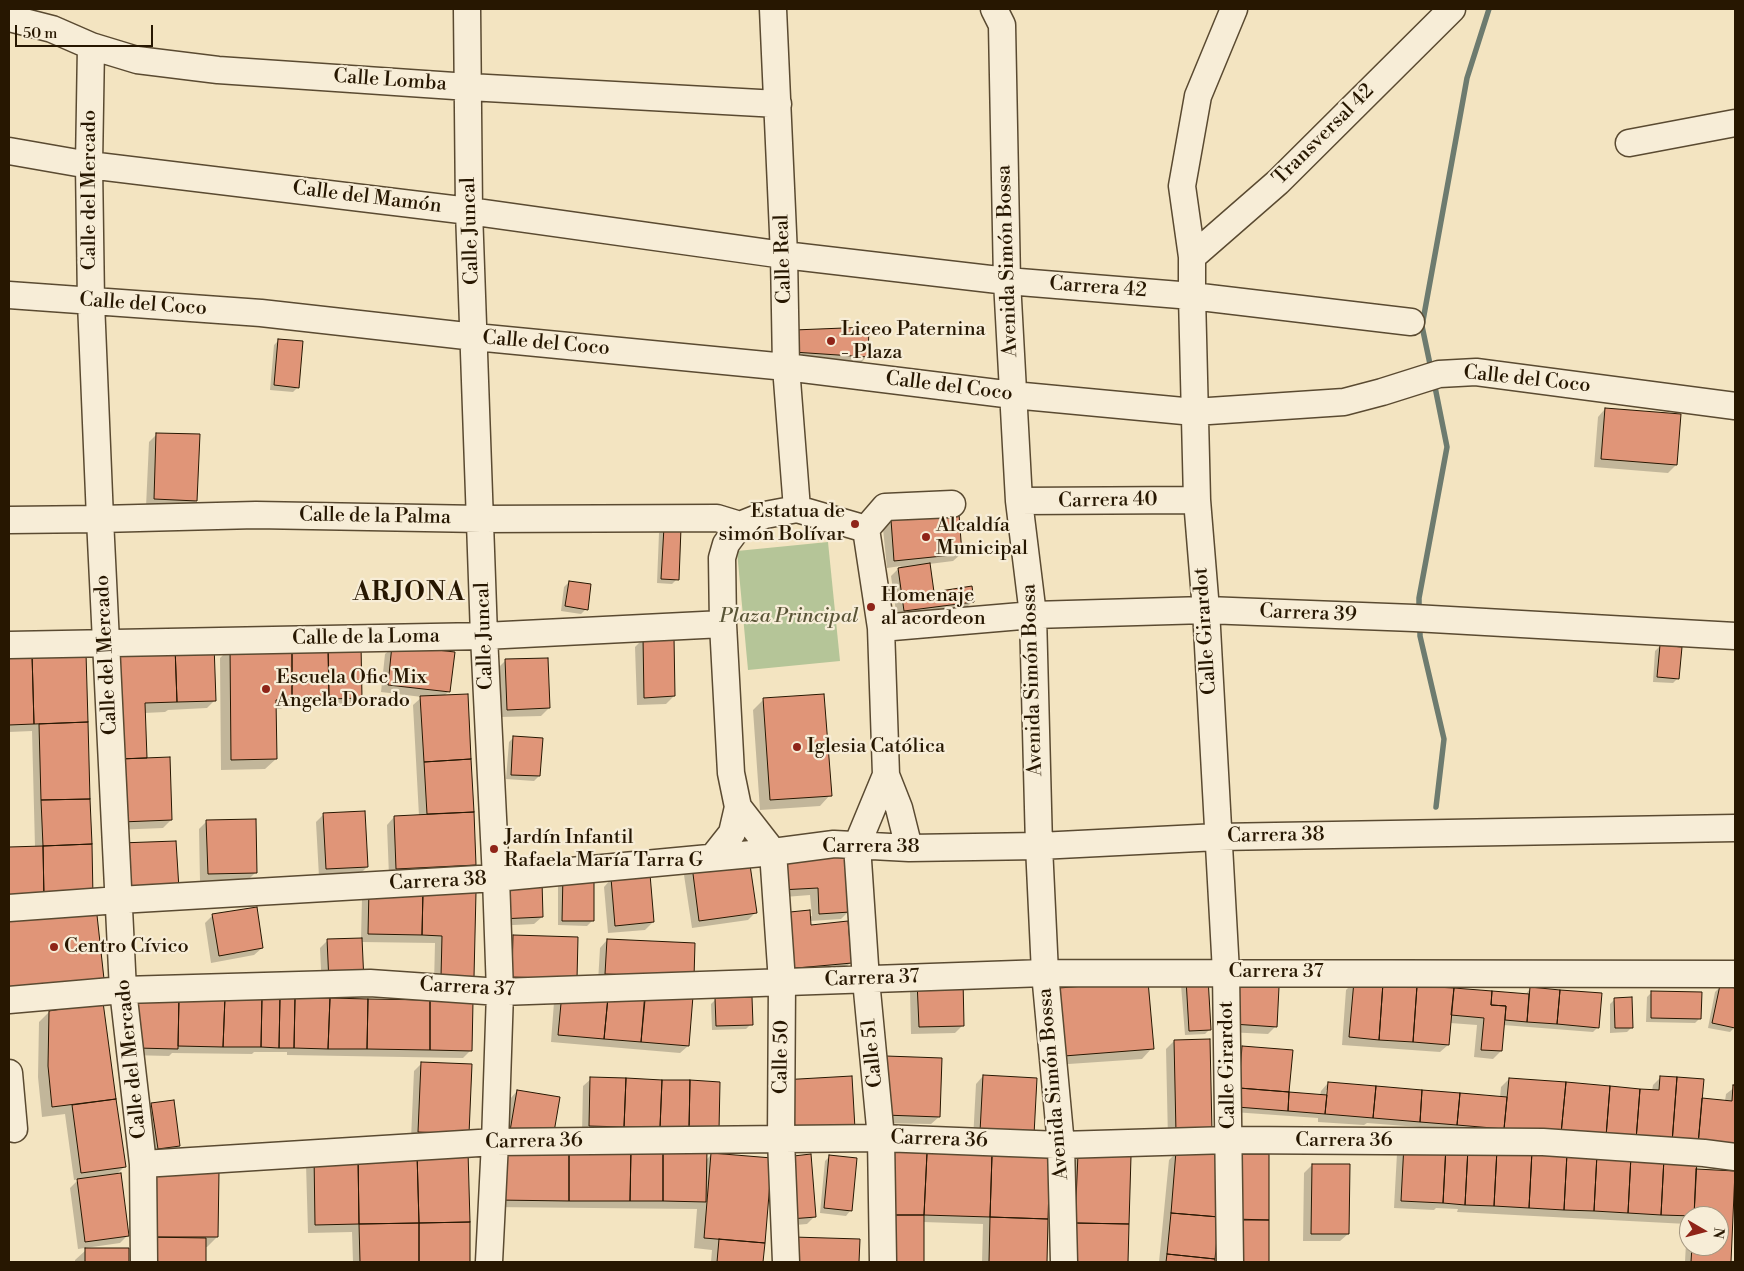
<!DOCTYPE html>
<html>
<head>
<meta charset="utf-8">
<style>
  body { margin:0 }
  #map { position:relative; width:1744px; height:1271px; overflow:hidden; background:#f3e4c1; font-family:"Libre Bodoni",serif }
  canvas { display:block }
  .frame { position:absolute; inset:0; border:10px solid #271701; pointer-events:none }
  .north { position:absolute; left:1679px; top:1206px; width:50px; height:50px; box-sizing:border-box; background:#f7edd7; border:1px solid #a49781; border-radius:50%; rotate:98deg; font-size:14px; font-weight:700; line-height:20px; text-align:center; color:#271701 }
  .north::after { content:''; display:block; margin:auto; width:18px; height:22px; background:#8f2418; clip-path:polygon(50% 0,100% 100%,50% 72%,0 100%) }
  .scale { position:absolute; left:15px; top:25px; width:138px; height:22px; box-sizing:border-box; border:2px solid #271701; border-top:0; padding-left:6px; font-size:15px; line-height:18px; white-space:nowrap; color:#271701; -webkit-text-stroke:4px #f7edd7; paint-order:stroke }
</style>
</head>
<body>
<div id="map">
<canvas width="1744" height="1271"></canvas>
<div class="frame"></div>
<div class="north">N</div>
<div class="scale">50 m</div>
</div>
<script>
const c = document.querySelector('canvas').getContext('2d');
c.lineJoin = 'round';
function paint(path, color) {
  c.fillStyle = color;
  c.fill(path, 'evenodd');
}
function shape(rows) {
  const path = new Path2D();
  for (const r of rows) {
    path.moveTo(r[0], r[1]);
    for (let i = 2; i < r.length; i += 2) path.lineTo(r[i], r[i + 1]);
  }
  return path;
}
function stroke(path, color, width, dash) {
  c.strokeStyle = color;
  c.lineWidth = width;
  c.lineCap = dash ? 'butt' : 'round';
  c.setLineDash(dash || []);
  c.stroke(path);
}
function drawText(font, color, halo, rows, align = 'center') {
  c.font = font + ' "Libre Bodoni",serif';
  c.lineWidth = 4.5;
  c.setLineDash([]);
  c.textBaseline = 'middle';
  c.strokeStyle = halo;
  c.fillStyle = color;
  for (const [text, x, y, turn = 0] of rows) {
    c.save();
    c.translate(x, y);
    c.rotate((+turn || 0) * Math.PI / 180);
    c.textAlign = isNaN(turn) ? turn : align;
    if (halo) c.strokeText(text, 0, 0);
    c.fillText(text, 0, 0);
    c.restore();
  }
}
paint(shape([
  [828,542,840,661,748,670,737,551]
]), '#b5c598');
paint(shape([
  [787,339,866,357,859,365,786,360],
  [279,340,298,387,293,392,270,390,274,345],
  [1605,409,1676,465,1668,473,1594,467,1598,417],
  [157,434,196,501,188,508,146,507,149,442],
  [957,515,961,554,953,561,929,564,933,593,973,601,965,609,897,619,891,576,901,566,887,568,883,529,891,522],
  [664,528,677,579,672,584,657,583,659,533],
  [569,582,586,609,581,614,561,611,564,587],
  [643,639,674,696,666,704,637,705,635,647],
  [1660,646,1678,678,1673,683,1653,682,1655,651],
  [393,647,449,691,444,696,466,695,475,864,467,872,389,876,387,825,394,817,419,816,413,705,422,697,381,692,385,654],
  [230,648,360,698,353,706,283,707,281,709,275,709,276,759,265,769,221,770,220,658],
  [84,654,92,897,9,908,9,848,35,847,32,731,9,732,9,656],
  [105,660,215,700,207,708,168,710,165,712,144,713,145,759,171,820,163,828,114,830],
  [506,660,549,708,541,716,500,717,498,668],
  [764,699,830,795,820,806,760,810,753,710],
  [514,737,539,776,534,781,506,779,509,742],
  [324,814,367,867,359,875,319,877,316,822],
  [207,821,256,872,248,880,200,881,199,829],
  [845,856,849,911,841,919,810,921,810,926,851,962,843,970,778,976,809,917,812,916,810,895,772,898],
  [692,868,756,912,748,920,692,928,684,875],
  [593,876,592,921,587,926,558,925,558,881],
  [611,879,653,922,645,930,608,933,604,887],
  [492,892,542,917,534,924,493,926],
  [475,893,473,977,434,984,435,943,361,942,322,990,320,948,328,940,361,939,362,898],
  [95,908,9,998,9,917],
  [213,915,262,948,254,955,211,963,205,923],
  [514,936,575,979,505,985,506,944],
  [607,940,693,977,598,982,600,948],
  [1186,980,1210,1029,1205,1034,1185,1035,1181,985],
  [918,982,963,1025,955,1033,911,1034,910,990],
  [1354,982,1525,995,1530,989,1598,1027,1593,1032,1503,1025,1501,1051,1493,1059,1474,1057,1477,1025,1450,1023,1448,1045,1440,1052,1342,1045,1346,990],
  [1720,987,1735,990,1735,1027,1730,1032,1708,1028,1715,992],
  [1652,992,1700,1018,1695,1023,1646,1022,1647,997],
  [1228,993,1276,1026,1268,1034,1226,1032],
  [692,998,688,1046,680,1053,551,1042,554,1002],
  [716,999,751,1024,746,1029,712,1030,711,1004],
  [1615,999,1632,1027,1627,1032,1610,1033,1610,1004],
  [1049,1000,1152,1048,1142,1059,1054,1065],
  [102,1004,124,1167,116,1175,128,1235,120,1243,78,1249,70,1188,79,1179,74,1180,65,1114,42,1117,38,1077,39,1022,49,1012],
  [130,1005,471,1050,463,1058,287,1055,287,1052,254,1052,252,1054,172,1053,169,1056,129,1055],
  [1174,1041,1211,1131,1168,1140,1166,1049],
  [1242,1048,1287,1093,1320,1096,1321,1091,1328,1083,1500,1098,1501,1087,1509,1079,1652,1091,1653,1085,1661,1077,1701,1099,1725,1101,1726,1094,1735,1087,1735,1156,1497,1133,1367,1123,1364,1125,1318,1122,1318,1118,1233,1112,1235,1055],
  [1326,1090,1328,1090,1325,1101],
  [422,1063,467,1134,411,1139,414,1071],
  [878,1065,939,1117,931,1124,876,1123],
  [983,1076,1035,1079,973,1140,976,1084],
  [591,1079,718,1130,582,1133,583,1086],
  [517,1091,559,1098,503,1139,510,1099],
  [152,1104,179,1146,174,1151,153,1153,147,1109],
  [1177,1152,1223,1156,1213,1262,1159,1262,1169,1160],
  [467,1153,469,1262,353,1262,352,1232,308,1233,306,1164],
  [1397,1153,1735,1172,1730,1262,1685,1262,1687,1224,1457,1212,1458,1209,1436,1208,1434,1210,1394,1208],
  [1689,1216,1719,1216,1719,1246,1689,1246],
  [712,1154,771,1159,762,1262,711,1262,712,1250,694,1248,697,1209,488,1207,489,1157,705,1161],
  [1078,1155,1130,1157,1127,1262,1068,1262,1070,1163],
  [1235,1155,1268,1155,1268,1262,1232,1262],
  [810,1156,815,1216,807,1224,783,1226],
  [830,1156,850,1211,846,1216,820,1213,825,1161],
  [1049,1157,1046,1262,982,1262,983,1224,923,1222,922,1262,885,1262,885,1161],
  [1312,1165,1348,1234,1340,1241,1303,1241,1304,1173],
  [137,1182,217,1237,207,1247,205,1247,204,1262,139,1262],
  [859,1240,858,1262,783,1262],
  [128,1249,128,1262,75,1262,75,1260,86,1250]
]), '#0003');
stroke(shape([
  [1431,369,1422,326,1467,78,1489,9],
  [1419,612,1419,598,1447,447,1434,382],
  [1420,626,1420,636,1444,739,1436,807]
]), '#6d7b6f', 5.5);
const building = shape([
  [869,327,868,357,793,352,794,330,869,327],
  [278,339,303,341,299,388,274,385,278,339],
  [1605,408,1681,414,1677,465,1601,459,1605,408],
  [156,433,200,434,197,501,154,499,156,433],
  [959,514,962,554,894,561,891,520,959,514],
  [664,527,681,528,679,580,661,579,664,527],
  [930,563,934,592,972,586,974,602,904,611,898,568,930,563],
  [569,581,591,584,588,610,565,606,569,581],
  [674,637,675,696,644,698,643,638,674,637],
  [214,644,216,701,177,702,175,646,214,644],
  [328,645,329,699,292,699,292,646,328,645],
  [328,645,361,645,362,698,329,699,328,645],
  [392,645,455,652,450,692,388,685,392,645],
  [1660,645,1682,647,1679,679,1657,677,1660,645],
  [175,646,177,702,145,703,147,758,119,759,115,648,175,646],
  [230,646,292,646,292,699,276,700,277,759,231,760,230,646],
  [86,653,88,722,34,724,32,654,86,653],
  [32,654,34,724,9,725,9,655,32,654],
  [548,658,550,708,507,710,505,659,548,658],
  [468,694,471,759,424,762,420,696,468,694],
  [824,694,832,796,770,800,763,698,824,694],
  [88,722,90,799,41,800,39,724,88,722],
  [513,736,543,738,540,776,511,775,513,736],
  [170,757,172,820,121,822,119,759,170,757],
  [471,759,474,812,427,814,424,762,471,759],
  [90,799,92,844,43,846,41,800,90,799],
  [365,811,368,867,326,869,323,813,365,811],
  [474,812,476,865,396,869,394,816,474,812],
  [256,819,257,873,208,874,206,820,256,819],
  [176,841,179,889,121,893,120,843,176,841],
  [92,844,93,898,44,899,43,846,92,844],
  [43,846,44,899,9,901,9,847,43,846],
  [846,855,850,912,819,914,818,888,780,890,778,859,846,855],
  [749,858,757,913,699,921,692,866,749,858],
  [563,874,594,875,594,921,562,921,563,874],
  [650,874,654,922,615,926,611,878,650,874],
  [542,881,543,917,500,919,499,883,542,881],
  [369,889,423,891,422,935,368,934,369,889],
  [423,891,476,892,474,977,441,977,442,936,422,935,423,891],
  [96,906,104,979,9,989,9,916,96,906],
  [257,907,263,948,219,956,212,914,257,907],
  [810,910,811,925,848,921,852,963,786,969,780,913,810,910],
  [513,935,578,937,577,979,512,977,513,935],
  [362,938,364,982,329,983,327,939,362,938],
  [607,939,695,943,694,978,605,974,607,939],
  [1208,977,1211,1030,1189,1031,1186,979,1208,977],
  [963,979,964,1026,919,1027,917,981,963,979],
  [1148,981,1154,1049,1064,1056,1059,988,1148,981],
  [1354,981,1383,983,1379,1040,1349,1037,1354,981],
  [1383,983,1417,986,1413,1042,1379,1040,1383,983],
  [1235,984,1279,987,1277,1027,1233,1024,1235,984],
  [1720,985,1735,988,1735,1028,1712,1023,1720,985],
  [1417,986,1454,988,1449,1045,1413,1042,1417,986],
  [1530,987,1560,990,1557,1024,1527,1022,1530,987],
  [1454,988,1492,991,1491,1005,1506,1006,1502,1051,1481,1050,1484,1018,1451,1015,1454,988],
  [1560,990,1602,993,1599,1028,1557,1024,1560,990],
  [1492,991,1529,994,1527,1022,1505,1020,1506,1006,1491,1005,1492,991],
  [1651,991,1702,992,1701,1019,1651,1018,1651,991],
  [645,992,693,996,689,1046,641,1042,645,992],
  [562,993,608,997,604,1039,558,1035,562,993],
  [137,996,179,997,178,1049,136,1048,137,996],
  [179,997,225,997,223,1047,178,1046,179,997],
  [225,997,262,997,261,1047,223,1047,225,997],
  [262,997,280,997,279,1048,261,1047,262,997],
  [280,997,295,998,294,1048,279,1048,280,997],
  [608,997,645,1000,641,1042,604,1039,608,997],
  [752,997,753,1025,716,1026,715,998,752,997],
  [1632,997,1633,1028,1615,1028,1614,998,1632,997],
  [295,998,330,998,328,1049,294,1048,295,998],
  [330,998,368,999,367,1049,328,1049,330,998],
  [368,999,430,1000,430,1050,367,1049,368,999],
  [430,1000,473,1001,472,1051,430,1050,430,1000],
  [103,1002,116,1099,52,1107,48,1066,49,1011,103,1002],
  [1210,1039,1212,1132,1176,1133,1174,1040,1210,1039],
  [1242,1046,1293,1050,1289,1092,1239,1088,1242,1046],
  [886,1056,942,1058,940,1117,884,1115,886,1056],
  [421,1062,472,1064,469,1134,418,1132,421,1062],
  [983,1075,1037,1078,1034,1135,980,1132,983,1075],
  [852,1076,855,1129,784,1133,781,1080,852,1076],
  [1660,1076,1677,1077,1672,1143,1636,1140,1640,1089,1659,1090,1660,1076],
  [590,1077,626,1078,624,1127,589,1126,590,1077],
  [1677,1077,1704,1079,1698,1145,1672,1143,1677,1077],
  [626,1078,662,1080,660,1128,624,1127,626,1078],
  [1509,1078,1566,1082,1561,1134,1504,1129,1509,1078],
  [662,1080,690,1080,689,1129,660,1128,662,1080],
  [690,1080,720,1082,719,1130,689,1129,690,1080],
  [1328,1082,1376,1086,1373,1118,1325,1114,1328,1082],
  [1566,1082,1610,1086,1606,1137,1561,1134,1566,1082],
  [1733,1085,1735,1085,1735,1148,1698,1145,1702,1098,1732,1101,1733,1085],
  [1376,1086,1422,1090,1420,1122,1373,1118,1376,1086],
  [1610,1086,1640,1089,1636,1140,1606,1137,1610,1086],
  [1239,1088,1289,1092,1288,1111,1237,1107,1239,1088],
  [517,1090,560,1097,553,1138,510,1131,517,1090],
  [1422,1090,1460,1093,1457,1125,1420,1122,1422,1090],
  [1289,1092,1327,1095,1325,1114,1288,1111,1289,1092],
  [1460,1093,1507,1097,1504,1129,1457,1125,1460,1093],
  [116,1099,126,1167,81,1173,72,1105,116,1099],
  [174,1100,180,1146,158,1149,151,1103,174,1100],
  [1404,1144,1446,1146,1443,1203,1401,1201,1404,1144],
  [1446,1146,1468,1148,1465,1205,1443,1203,1446,1146],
  [496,1148,569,1149,569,1201,496,1200,496,1148],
  [1468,1148,1497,1149,1494,1206,1465,1205,1468,1148],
  [569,1149,631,1149,630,1201,569,1201,569,1149],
  [631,1149,663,1150,663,1201,630,1201,631,1149],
  [1497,1149,1532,1151,1529,1208,1494,1206,1497,1149],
  [663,1150,707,1150,706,1202,663,1201,663,1150],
  [468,1151,470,1222,419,1223,417,1153,468,1151],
  [1176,1151,1225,1155,1219,1217,1171,1213,1176,1151],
  [1532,1151,1567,1153,1564,1210,1529,1208,1532,1151],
  [892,1152,927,1153,924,1215,892,1215,892,1152],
  [417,1153,419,1223,359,1224,358,1154,417,1153],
  [711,1153,772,1158,765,1243,704,1238,711,1153],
  [927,1153,992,1155,990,1217,924,1215,927,1153],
  [1567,1153,1597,1154,1594,1211,1564,1210,1567,1153],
  [358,1154,359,1224,315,1225,314,1155,358,1154],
  [811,1154,816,1217,790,1219,785,1157,811,1154],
  [1078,1154,1131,1156,1129,1224,1075,1223,1078,1154],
  [1235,1154,1269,1154,1269,1220,1234,1219,1235,1154],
  [1597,1154,1631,1156,1628,1213,1594,1211,1597,1154],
  [829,1155,857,1158,852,1211,824,1208,829,1155],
  [992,1155,1050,1156,1048,1219,990,1217,992,1155],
  [1631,1156,1664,1158,1661,1215,1628,1213,1631,1156],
  [1664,1158,1697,1160,1694,1216,1661,1215,1664,1158],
  [1312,1164,1350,1164,1349,1234,1311,1234,1312,1164],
  [1696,1169,1735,1171,1731,1262,1691,1262,1692,1246,1719,1246,1719,1216,1694,1216,1696,1169],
  [147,1170,219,1171,218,1237,146,1237,147,1170],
  [121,1173,129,1236,85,1242,77,1179,121,1173],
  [1171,1213,1219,1217,1215,1259,1167,1254,1171,1213],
  [892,1215,924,1215,924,1262,891,1262,892,1215],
  [990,1217,1048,1219,1047,1262,989,1262,990,1217],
  [1239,1220,1269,1220,1269,1262,1239,1262,1239,1220],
  [470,1222,470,1262,419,1262,419,1223,470,1222],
  [419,1223,419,1262,360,1262,359,1224,419,1223],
  [1075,1223,1129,1224,1128,1262,1074,1262,1075,1223],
  [146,1237,206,1238,206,1262,146,1262,146,1237],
  [793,1237,860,1239,859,1262,792,1262,793,1237],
  [719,1239,765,1243,763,1262,717,1262,719,1239],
  [85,1248,129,1248,129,1262,85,1262,85,1248],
  [1167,1254,1215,1259,1215,1262,1166,1262,1167,1254]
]);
paint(building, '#e09578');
stroke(building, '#271701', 1);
const minor = shape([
  [467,9,469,211,484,636,496,878,500,992,495,1142,489,1262],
  [773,9,784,255,786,367,797,509],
  [994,9,1002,25,1007,281,1019,501,1033,615,1039,846,1045,973,1061,1145,1064,1262],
  [9,18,52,29,91,46,137,60,218,70,469,87,778,104],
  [91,46,89,165,91,302,100,519,123,990,143,1164,144,1262],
  [1629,143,1735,123],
  [9,151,89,165,469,211,784,255,1007,281,1192,296,1411,322],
  [1192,257,1278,182,1452,9],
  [9,295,261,313,475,337,786,367,1013,395,1194,412,1344,402,1382,392,1439,374,1476,372,1735,406],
  [1019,501,1197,500],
  [9,520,100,519,256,515,481,519,717,518,740,525],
  [866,529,885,507,952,504],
  [881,628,1033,615,1206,610,1414,618,1735,636],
  [9,645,484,636,723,624],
  [886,775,899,808,909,848],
  [713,857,732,833,738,807],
  [9,908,119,900,496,878,773,852,834,844,909,848,1039,846,1218,837,1735,828],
  [9,1000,123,990,370,983,500,992,1045,973,1735,974],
  [9,1073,14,1129],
  [143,1164,495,1142,881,1138,1061,1145,1229,1140,1543,1142,1704,1153,1735,1157],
  [786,1262,781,1140,782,982,773,852,738,807,731,773,723,624,722,558,726,544,740,525,765,515,797,509,866,529,881,628,886,775,857,845,866,980,881,1138,883,1262],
  [1230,1262,1226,972,1206,610,1197,500,1192,296,1192,257,1182,186,1198,96,1234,9]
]);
stroke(minor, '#5a4a31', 29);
stroke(minor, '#f7edd7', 26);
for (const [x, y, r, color] of [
  [831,341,5,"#8f2418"],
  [855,524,5,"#8f2418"],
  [926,537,5,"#8f2418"],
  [871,607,5,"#8f2418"],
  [266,689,5,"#8f2418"],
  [797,747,5,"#8f2418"],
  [494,849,5,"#8f2418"],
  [54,947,5,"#8f2418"]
]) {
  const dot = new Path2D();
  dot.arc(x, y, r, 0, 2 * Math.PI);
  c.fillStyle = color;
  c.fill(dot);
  stroke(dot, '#f7edd7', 2);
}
drawText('20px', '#271701', '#f7edd7', [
  ["Calle Lomba",390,81,4],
  ["Transversal 42",1324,135,-45],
  ["Calle del Mercado",90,190,-90],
  ["Calle del Mamón",367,198,7],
  ["Calle Juncal",471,231,-92],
  ["Calle Real",784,259,-92],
  ["Avenida Simón Bossa",1008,261,-92],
  ["Carrera 42",1098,288,4],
  ["Calle del Coco",143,305,4],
  ["Calle del Coco",546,344,5],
  ["Calle del Coco",1527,380,6],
  ["Calle del Coco",949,387,7],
  ["Carrera 40",1108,501,-1],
  ["Calle de la Palma",375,517,1],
  ["Carrera 39",1308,614,2],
  ["Calle Girardot",1206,631,-94],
  ["Calle Juncal",485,636,-92],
  ["Calle de la Loma",366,638,-1],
  ["Calle del Mercado",107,655,-93],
  ["Avenida Simón Bossa",1033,680,-92],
  ["Carrera 38",1276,836,-1],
  ["Carrera 38",871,847],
  ["Carrera 38",438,882,-3],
  ["Carrera 37",1276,972],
  ["Carrera 37",872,979,-2],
  ["Carrera 37",467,988,3],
  ["Calle 51",873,1053,-96],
  ["Calle 50",782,1057,-89],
  ["Calle del Mercado",132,1059,-96],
  ["Calle Girardot",1228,1065,-91],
  ["Avenida Simón Bossa",1054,1084,-95],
  ["Carrera 36",939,1140,2],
  ["Carrera 36",1344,1141],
  ["Carrera 36",534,1142,-1]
]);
drawText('20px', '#271701', '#f7edd7', [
  ["Liceo Paternina",841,330],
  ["- Plaza",841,353],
  ["Estatua de",845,512,"right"],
  ["simón Bolívar",845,535,"right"],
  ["Alcaldía",936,526],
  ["Municipal",936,549],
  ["Homenaje",881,596],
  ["al acordeon",881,619],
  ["Escuela Ofic Mix",276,678],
  ["Angela Dorado",276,701],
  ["Iglesia Católica",807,747],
  ["Jardín Infantil",504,838],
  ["Rafaela María Tarra G",504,861],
  ["Centro Cívico",64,947]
], 'left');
drawText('italic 20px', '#595436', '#f7edd7', [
  ["Plaza Principal",789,617]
]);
c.letterSpacing = '1px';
drawText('bold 25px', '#271701', '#f7edd7', [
  ["ARJONA",409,594]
]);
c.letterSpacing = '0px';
</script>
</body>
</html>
